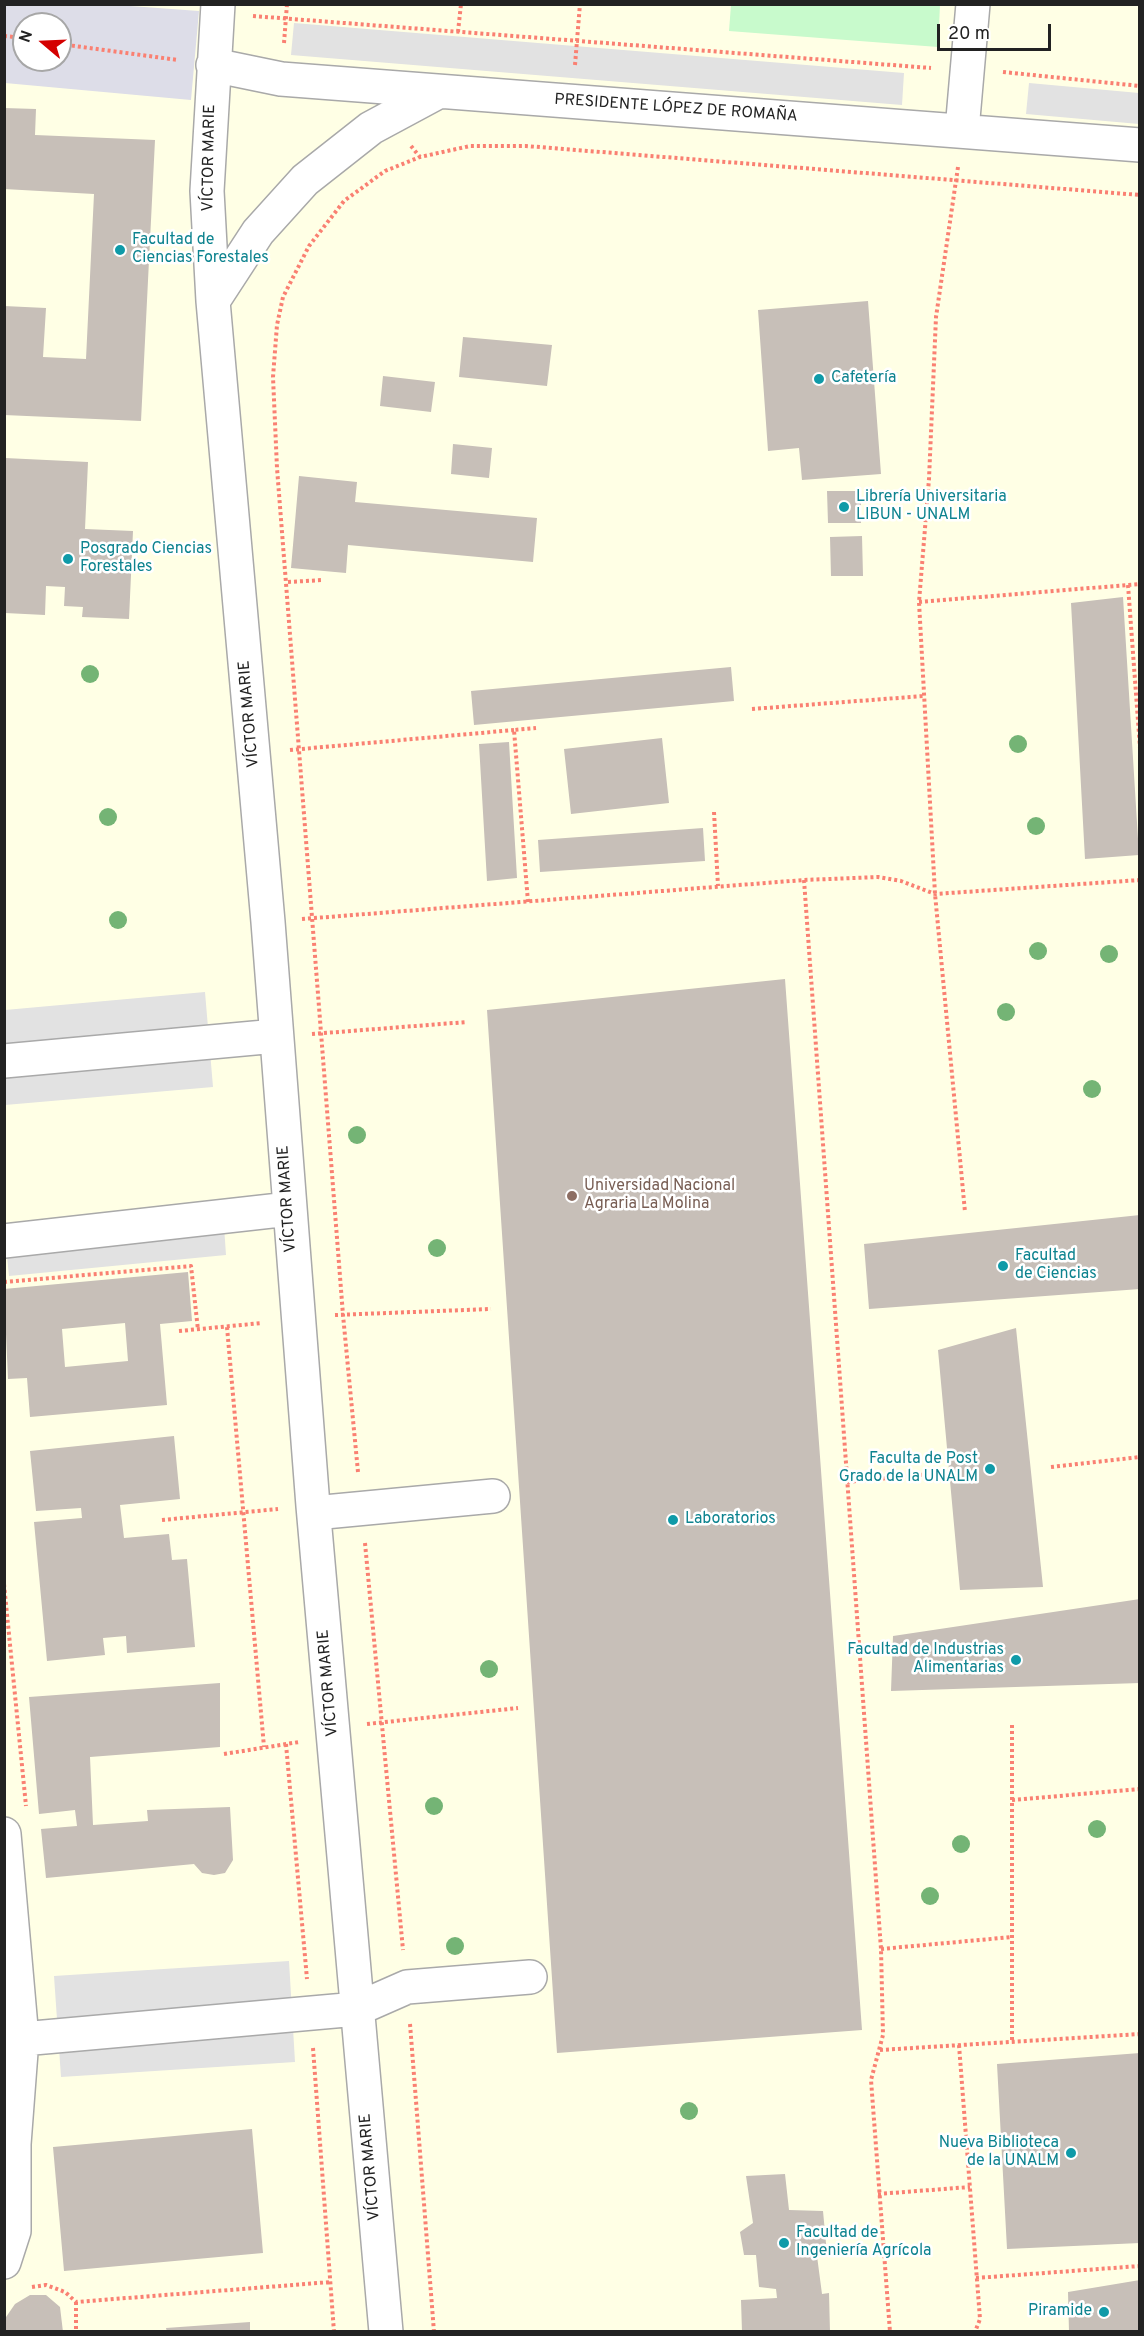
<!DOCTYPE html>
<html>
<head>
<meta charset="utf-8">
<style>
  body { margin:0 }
  #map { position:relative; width:1144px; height:2336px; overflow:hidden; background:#f2efe9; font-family:Overpass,sans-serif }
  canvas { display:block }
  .frame { position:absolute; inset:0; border:6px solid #222; pointer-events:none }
  .north { position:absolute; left:12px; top:12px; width:60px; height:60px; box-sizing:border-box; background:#fff; border:2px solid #a7a7a7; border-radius:50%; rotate:289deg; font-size:16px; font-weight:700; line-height:24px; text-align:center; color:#222 }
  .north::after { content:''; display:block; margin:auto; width:21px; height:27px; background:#d40000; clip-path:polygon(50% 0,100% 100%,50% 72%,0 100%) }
  .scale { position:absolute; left:937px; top:24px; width:114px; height:27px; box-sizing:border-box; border:3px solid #222; border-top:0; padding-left:8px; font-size:18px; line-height:21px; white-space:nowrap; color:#222; -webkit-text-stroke:4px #fff; paint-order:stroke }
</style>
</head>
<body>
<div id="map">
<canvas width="1144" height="2336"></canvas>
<div class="frame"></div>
<div class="north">N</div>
<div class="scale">20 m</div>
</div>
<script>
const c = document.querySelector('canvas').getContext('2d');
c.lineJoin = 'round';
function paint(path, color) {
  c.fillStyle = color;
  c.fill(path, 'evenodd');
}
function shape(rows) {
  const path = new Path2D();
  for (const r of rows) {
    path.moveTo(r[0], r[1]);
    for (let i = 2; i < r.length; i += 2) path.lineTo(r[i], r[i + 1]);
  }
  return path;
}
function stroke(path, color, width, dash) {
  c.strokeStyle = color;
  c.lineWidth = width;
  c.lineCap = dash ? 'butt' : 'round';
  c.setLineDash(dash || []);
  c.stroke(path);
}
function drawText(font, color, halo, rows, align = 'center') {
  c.font = font + ' Overpass,sans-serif';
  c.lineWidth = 5;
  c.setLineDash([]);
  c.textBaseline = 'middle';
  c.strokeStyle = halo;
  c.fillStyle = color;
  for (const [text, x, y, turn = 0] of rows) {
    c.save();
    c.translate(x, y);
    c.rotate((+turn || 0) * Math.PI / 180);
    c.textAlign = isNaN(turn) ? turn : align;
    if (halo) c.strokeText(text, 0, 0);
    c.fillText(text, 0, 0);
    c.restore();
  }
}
paint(shape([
  [5,5,1139,5,1139,2331,5,2331],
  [24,24,60,24,60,60,24,60]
]), '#ffffe5');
paint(shape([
  [731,5,940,5,938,47,729,31]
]), '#c8facc');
paint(shape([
  [294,23,904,73,902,105,291,55],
  [1029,83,1139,93,1139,124,1026,114],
  [205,992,213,1087,5,1105,5,1010],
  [224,1226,226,1255,9,1276,6,1247],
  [289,1961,295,2062,61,2077,54,1976]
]), '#e2e2e2');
paint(shape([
  [103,4,199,11,191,100,5,83,5,5],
  [24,24,60,24,60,60,24,60]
]), '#dddde8');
paint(shape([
  [4,108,36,109,35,135,155,140,141,421,4,415,4,306,46,308,43,357,86,359,94,194,4,189],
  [868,301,881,474,802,480,799,448,768,451,758,310],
  [463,337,552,345,547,386,459,377],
  [383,376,435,382,431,412,380,406],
  [453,444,492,448,489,478,451,474],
  [5,458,88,462,85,529,133,531,129,619,82,617,83,607,64,606,65,587,46,586,45,615,5,613],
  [299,476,357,482,355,502,537,518,533,562,348,545,346,573,291,568],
  [827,491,861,491,861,523,828,523],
  [862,536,863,576,831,576,830,537],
  [1123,597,1139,855,1085,859,1071,603],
  [731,667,734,701,474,725,471,691],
  [662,738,669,803,571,814,564,749],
  [509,742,517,878,487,881,479,744],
  [703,828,705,861,540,872,538,840],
  [785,979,862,2030,557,2053,487,1010],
  [1140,1215,1140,1289,869,1309,864,1244],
  [188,1272,192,1321,160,1324,167,1405,30,1417,27,1378,8,1379,4,1289],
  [125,1323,128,1361,65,1367,62,1329],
  [1016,1328,1043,1587,960,1590,938,1350],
  [174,1436,180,1499,120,1505,124,1538,169,1534,172,1560,187,1559,195,1647,127,1653,126,1636,103,1638,105,1655,47,1661,34,1522,82,1518,81,1508,36,1511,30,1451],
  [1140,1599,1140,1683,891,1691,893,1636],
  [220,1683,220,1747,90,1757,93,1825,148,1821,147,1810,230,1807,233,1860,225,1873,214,1875,202,1873,194,1864,46,1878,41,1829,77,1826,75,1810,39,1814,29,1697],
  [1140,2053,1140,2243,1007,2249,997,2064],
  [252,2129,263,2253,64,2271,53,2147],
  [785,2174,789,2210,823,2211,827,2254,817,2256,822,2294,829,2293,830,2332,742,2332,741,2300,777,2298,776,2289,759,2287,756,2255,744,2255,740,2232,753,2223,746,2176],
  [1140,2280,1140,2332,1069,2332,1068,2292],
  [30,2295,46,2295,60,2307,63,2332,4,2332,4,2320,15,2304],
  [250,2322,250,2332,167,2332,166,2328]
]), '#c7bfb8');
const minor = shape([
  [218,4,207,191,213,301,268,922,313,1506,386,2332],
  [213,65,281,79,1140,145],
  [962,130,973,4],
  [213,301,258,232,305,180,371,128,438,92],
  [4,1061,276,1036],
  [4,1241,289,1209],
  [314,1513,493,1496],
  [4,1834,22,2039,14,2144,14,2231,4,2262],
  [22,2039,357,2009,407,1987,530,1977]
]);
stroke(minor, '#a9a9a9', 36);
stroke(shape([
  [253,16,931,68],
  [458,32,461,4],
  [4,36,24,38],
  [284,43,287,4],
  [60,44,178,60],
  [575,65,580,4],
  [1003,72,1140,86],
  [411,146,420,157],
  [958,167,936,317,929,479,919,602,935,894,965,1212],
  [154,253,175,254],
  [288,582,323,580],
  [1128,585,1140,748],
  [919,602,1140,584],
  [752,709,924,696],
  [290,750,514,730],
  [714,812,718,886],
  [804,880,881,1949,883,2035,871,2080,890,2332],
  [528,902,514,730,536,728],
  [302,919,804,880,878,877,901,881,935,894,1140,880],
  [312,1034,467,1022],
  [4,1282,191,1266,198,1330],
  [335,1315,491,1309],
  [227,1327,264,1747],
  [179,1331,262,1323],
  [1051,1467,1140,1457],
  [358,1472,343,1315,277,468,273,377,277,325,283,297,309,246,344,201,385,171,420,157,470,146,526,146,1140,195],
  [847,1482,939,1473],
  [162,1520,278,1509],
  [365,1543,403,1950],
  [4,1584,26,1806],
  [367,1724,518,1708],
  [1012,1725,1012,2041],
  [286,1744,307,1979],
  [224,1754,299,1742],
  [1012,1800,1140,1789],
  [881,1949,1012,1937],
  [410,2024,434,2332],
  [959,2045,980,2319,975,2332],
  [313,2048,334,2332],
  [880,2050,1140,2034],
  [878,2194,970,2187],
  [976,2278,1140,2266],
  [32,2287,46,2285,65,2292,76,2302,331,2282],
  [76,2302,76,2332]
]), '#fa8072', 4, [3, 3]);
stroke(minor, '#fff', 33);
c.fillStyle = '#74b475';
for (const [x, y] of [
  [90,674],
  [1018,744],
  [108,817],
  [1036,826],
  [118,920],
  [1038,951],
  [1109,954],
  [1006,1012],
  [1092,1089],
  [357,1135],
  [437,1248],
  [489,1669],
  [434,1806],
  [1097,1829],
  [961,1844],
  [930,1896],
  [455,1946],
  [689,2111]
]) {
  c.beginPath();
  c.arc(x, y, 9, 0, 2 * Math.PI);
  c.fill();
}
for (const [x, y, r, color] of [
  [120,250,6,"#0f9aa8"],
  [819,379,6,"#0f9aa8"],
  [844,507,6,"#0f9aa8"],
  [68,559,6,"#0f9aa8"],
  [572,1196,6,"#8d6e63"],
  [1003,1266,6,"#0f9aa8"],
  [990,1469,6,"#0f9aa8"],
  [673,1520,6,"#0f9aa8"],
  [1016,1660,6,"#0f9aa8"],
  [1071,2153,6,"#0f9aa8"],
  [784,2243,6,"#0f9aa8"],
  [1104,2312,6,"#0f9aa8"]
]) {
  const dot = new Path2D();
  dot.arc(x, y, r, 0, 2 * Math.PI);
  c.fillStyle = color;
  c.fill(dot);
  stroke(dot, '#fff', 2);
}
drawText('16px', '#222', '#fff', [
  ["PRESIDENTE LÓPEZ DE ROMAÑA",676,109,4],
  ["VÍCTOR MARIE",210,158,-89],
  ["VÍCTOR MARIE",250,714,-95],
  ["VÍCTOR MARIE",288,1199,-94],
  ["VÍCTOR MARIE",329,1683,-95],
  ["VÍCTOR MARIE",371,2167,-95]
]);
drawText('16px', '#0d838f', '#fff', [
  ["Facultad de",132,241],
  ["Ciencias Forestales",132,259],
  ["Cafetería",831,379],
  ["Librería Universitaria",856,498],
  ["LIBUN - UNALM",856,516],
  ["Posgrado Ciencias",80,550],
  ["Forestales",80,568],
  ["Facultad",1015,1257],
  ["de Ciencias",1015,1275],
  ["Faculta de Post",978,1460,"right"],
  ["Grado de la UNALM",978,1478,"right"],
  ["Laboratorios",685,1520],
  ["Facultad de Industrias",1004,1651,"right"],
  ["Alimentarias",1004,1669,"right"],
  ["Nueva Biblioteca",1059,2144,"right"],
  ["de la UNALM",1059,2162,"right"],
  ["Facultad de",796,2234],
  ["Ingeniería Agrícola",796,2252],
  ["Piramide",1092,2312,"right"]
], 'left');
drawText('16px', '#785e54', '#fff', [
  ["Universidad Nacional",584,1187],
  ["Agraria La Molina",584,1205]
], 'left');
</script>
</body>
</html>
